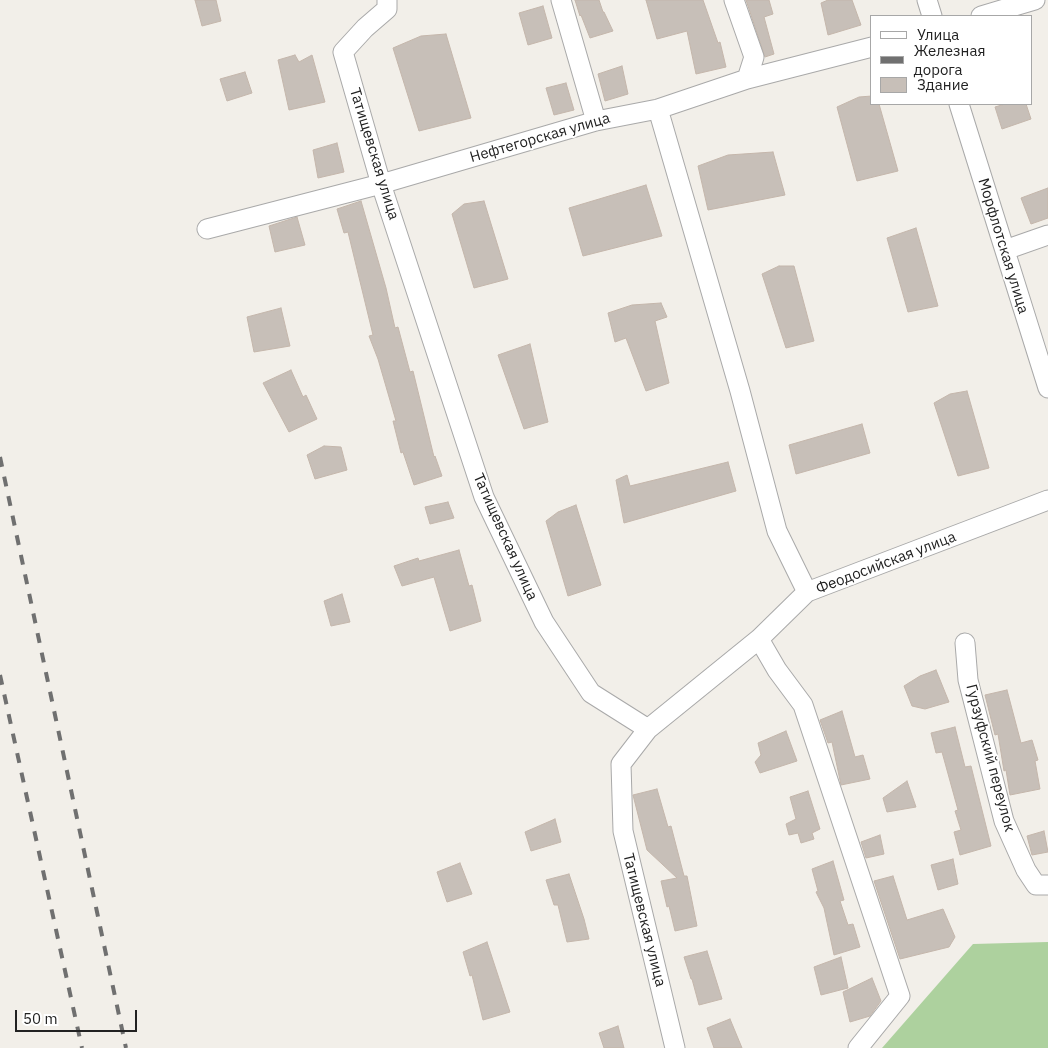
<!DOCTYPE html>
<html>
<head>
<meta charset="utf-8">
<style>
  body { margin:0 }
  #map { position:relative; width:1048px; height:1048px; overflow:hidden; background:#f2efe9; font-family:"IBM Plex Sans",sans-serif }
  canvas { display:block }
  .legend { position:absolute; left:870px; top:15px; width:162px; height:90px; box-sizing:border-box; background:#fff; border:1px solid #a7a7a7; margin:0; padding:6px 9px; list-style:none; font-size:15px; color:#222 }
  .legend li { display:flex; align-items:center; gap:10px; height:25px }
  .legend b { width:25px; border:1px solid #a7a7a7 }
  .scale { position:absolute; left:15px; top:1010px; width:122px; height:22px; box-sizing:border-box; border:2px solid #222; border-top:0; padding-left:6px; font-size:15px; line-height:18px; white-space:nowrap; color:#222; -webkit-text-stroke:4px #fff; paint-order:stroke }
</style>
</head>
<body>
<div id="map">
<canvas width="1048" height="1048"></canvas>
<ul class="legend">
<li><b style="height:6px;background:#fff"></b>Улица</li>
<li><b style="height:6px;background:#707070"></b>Железная дорога</li>
<li><b style="height:14px;background:#c7bfb8"></b>Здание</li>
</ul>
<div class="scale">50 m</div>
</div>
<script>
const c = document.querySelector('canvas').getContext('2d');
c.lineJoin = 'round';
function paint(path, color) {
  c.fillStyle = color;
  c.fill(path, 'evenodd');
}
function shape(rows) {
  const path = new Path2D();
  for (const r of rows) {
    path.moveTo(r[0], r[1]);
    for (let i = 2; i < r.length; i += 2) path.lineTo(r[i], r[i + 1]);
  }
  return path;
}
function stroke(path, color, width, dash) {
  c.strokeStyle = color;
  c.lineWidth = width;
  c.lineCap = dash ? 'butt' : 'round';
  c.setLineDash(dash || []);
  c.stroke(path);
}
function drawText(font, color, halo, rows, align = 'center') {
  c.font = font + ' "IBM Plex Sans",sans-serif';
  c.lineWidth = 4;
  c.setLineDash([]);
  c.textBaseline = 'middle';
  c.strokeStyle = halo;
  c.fillStyle = color;
  for (const [text, x, y, turn = 0] of rows) {
    c.save();
    c.translate(x, y);
    c.rotate((+turn || 0) * Math.PI / 180);
    c.textAlign = isNaN(turn) ? turn : align;
    if (halo) c.strokeText(text, 0, 0);
    c.fillText(text, 0, 0);
    c.restore();
  }
}
paint(shape([
  [1048,942,1048,1048,882,1048,973,944]
]), '#add19e');
const building = shape([
  [195,0,216,0,221,21,202,26,195,0],
  [575,0,599,0,603,12,604,12,613,31,590,38,581,15,580,16,575,0],
  [646,0,703,0,718,43,720,42,726,67,696,74,687,31,657,39,646,0],
  [746,0,769,0,773,14,764,17,774,54,765,57,746,0],
  [828,0,852,0,861,25,828,35,821,3,828,0],
  [543,6,552,38,528,45,519,13,543,6],
  [446,34,471,118,419,131,393,48,421,36,446,34],
  [295,55,299,62,312,55,325,102,289,110,278,60,295,55],
  [622,66,628,94,605,101,598,74,622,66],
  [245,72,252,93,227,101,220,79,245,72],
  [566,83,574,110,554,115,546,88,566,83],
  [872,96,872,104,879,104,898,171,857,181,837,107,859,97,872,96],
  [1005,104,1026,104,1031,119,1002,129,995,107,1005,104],
  [337,143,344,172,318,178,313,150,337,143],
  [773,152,785,195,708,210,698,166,728,155,773,152],
  [646,185,662,236,583,256,569,208,646,185],
  [1048,188,1048,218,1031,224,1021,198,1048,188],
  [361,201,386,288,395,328,398,327,410,372,413,371,434,457,435,456,442,476,414,485,403,452,401,453,393,421,396,421,378,359,369,336,373,335,348,232,344,233,337,209,361,201],
  [484,201,508,279,474,288,452,214,464,204,484,201],
  [297,217,305,245,275,252,269,226,297,217],
  [916,228,938,306,908,312,887,238,916,228],
  [779,266,794,266,814,341,786,348,762,274,779,266],
  [661,303,667,317,655,321,669,383,646,391,626,338,615,342,608,313,632,305,661,303],
  [281,308,290,346,254,352,247,317,281,308],
  [530,344,548,422,524,429,498,355,530,344],
  [291,370,303,397,306,395,317,419,289,432,263,383,291,370],
  [967,391,989,468,958,476,934,403,950,394,967,391],
  [862,424,870,453,796,474,789,445,862,424],
  [324,446,341,447,347,470,315,479,307,455,324,446],
  [728,462,736,491,624,523,616,480,627,475,630,486,728,462],
  [448,502,454,518,430,524,425,507,448,502],
  [576,505,601,585,568,596,546,521,558,512,576,505],
  [459,550,469,586,472,585,481,621,450,631,434,577,402,586,394,566,418,558,419,561,459,550],
  [342,594,350,622,331,626,324,601,342,594],
  [936,670,949,702,925,709,912,706,904,686,920,676,936,670],
  [1007,690,1021,743,1032,740,1038,760,1035,761,1040,789,1010,795,1006,770,1004,771,998,734,995,735,985,695,1007,690],
  [842,711,855,757,863,755,870,779,841,785,832,742,828,743,820,720,842,711],
  [955,727,965,767,971,766,991,846,960,855,954,832,961,830,955,811,958,810,942,752,936,753,931,733,955,727],
  [786,731,797,761,760,773,755,762,761,755,758,743,786,731],
  [907,781,916,807,887,812,883,798,907,781],
  [657,789,668,827,671,826,684,876,687,876,697,926,675,931,669,906,667,907,661,881,677,878,647,850,633,795,657,789],
  [808,791,820,829,812,833,814,839,801,843,798,833,789,835,786,824,796,819,790,797,808,791],
  [555,819,561,842,531,851,525,832,555,819],
  [1044,831,1048,852,1032,855,1027,836,1044,831],
  [880,835,884,854,866,858,861,842,880,835],
  [953,859,958,884,938,890,931,865,953,859],
  [833,861,844,900,840,901,848,925,853,924,860,947,834,955,824,908,816,892,818,891,812,869,833,861],
  [460,863,472,894,447,902,437,872,460,863],
  [569,874,584,919,589,939,567,942,558,905,554,905,546,880,569,874],
  [893,876,907,920,943,909,955,937,949,947,900,959,874,881,893,876],
  [487,942,510,1012,483,1020,472,975,470,976,463,952,487,942],
  [707,951,722,999,699,1005,692,979,691,979,684,957,707,951],
  [841,957,848,988,821,995,814,967,841,957],
  [872,978,881,1001,870,1016,850,1022,843,992,872,978],
  [730,1019,742,1048,714,1048,707,1028,730,1019],
  [618,1026,624,1048,604,1048,599,1033,618,1026]
]);
paint(building, '#c7bfb8');
stroke(building, '#c4b6ab', 1);
const minor = shape([
  [387,0,387,9,365,28,343,52,381,184,484,497,544,622,591,693,648,729,621,764,623,831,675,1048],
  [561,0,596,121],
  [734,0,754,57,747,79],
  [927,0,932,16],
  [981,16,1035,0],
  [959,104,1048,388],
  [658,109,740,391,777,531,807,592],
  [207,229,381,184,596,121,658,109,747,79,872,47],
  [1005,250,1048,235],
  [759,639,777,670,803,705,900,996,858,1048],
  [965,643,968,680,1004,821,1026,870,1036,885,1048,885],
  [648,729,759,639,807,592,1048,500]
]);
stroke(minor, '#a9a9a9', 21);
stroke(minor, '#fff', 19);
stroke(shape([
  [0,457,126,1048],
  [0,675,82,1048]
]), '#707070', 4, [10, 10]);
drawText('15px', '#222', '#fff', [
  ["Нефтегорская улица",540,138,-16],
  ["Татищевская улица",374,154,73],
  ["Морфлотская улица",1003,246,73],
  ["Татищевская улица",505,537,66],
  ["Феодосийская улица",886,563,-21],
  ["Гурзуфский переулок",990,758,75],
  ["Татищевская улица",644,920,76]
]);
</script>
</body>
</html>
